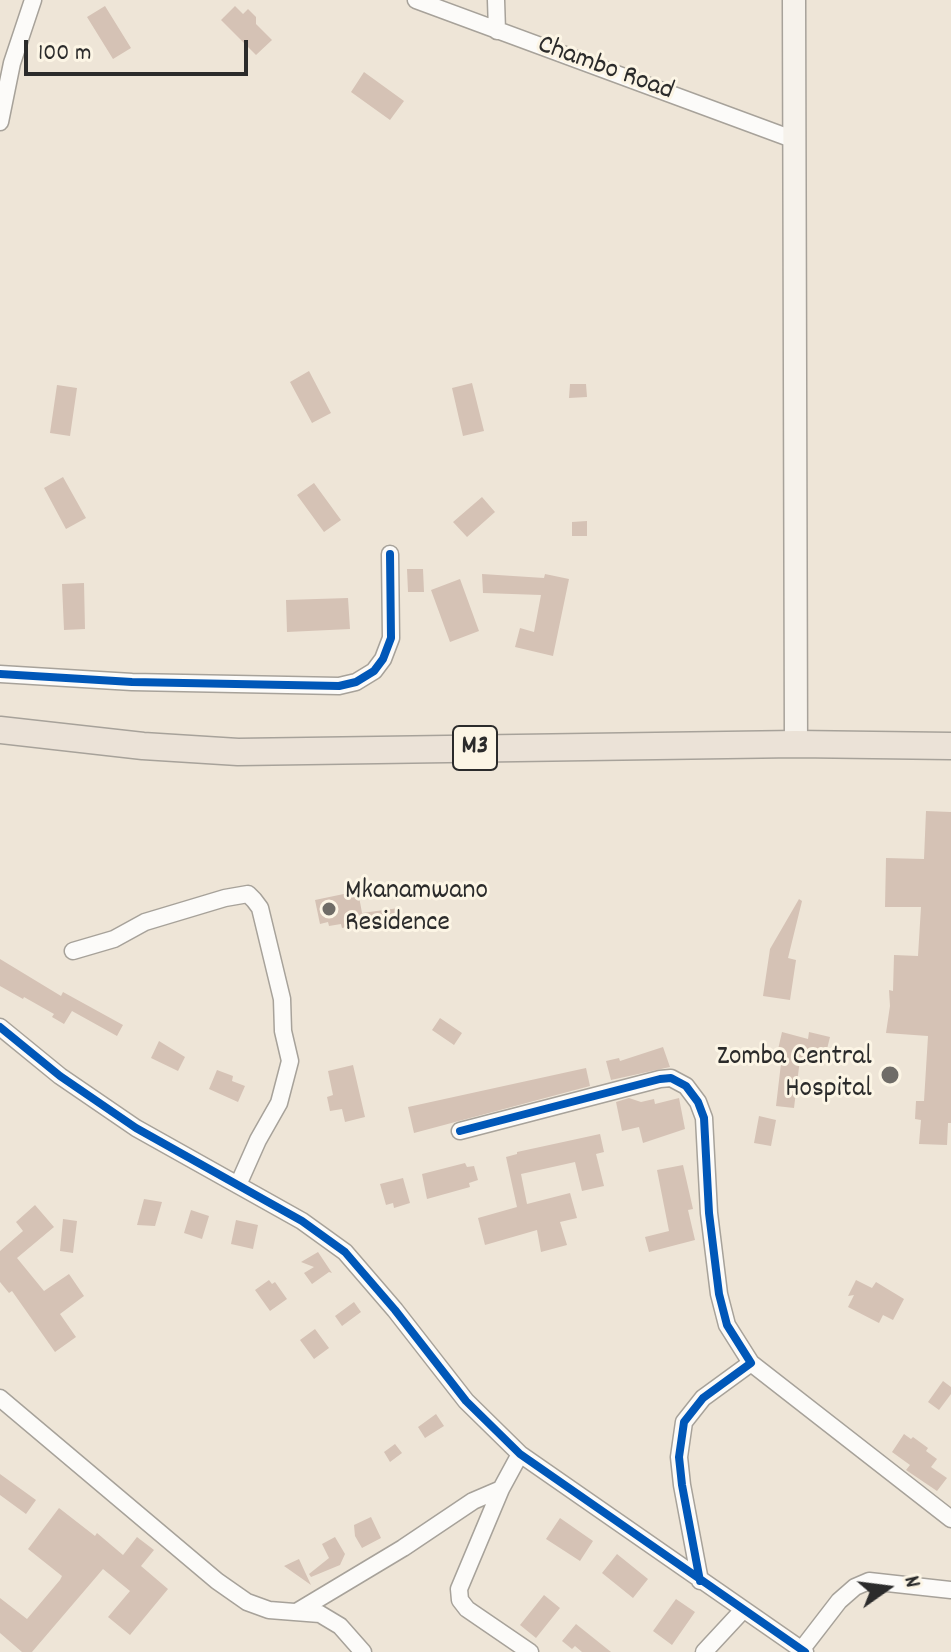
<!DOCTYPE html>
<html>
<head>
<meta charset="utf-8">
<style>
  body { margin:0 }
  #map { position:relative; width:951px; height:1652px; overflow:hidden; background:#eee5d7; font-family:Dekko,sans-serif }
  canvas { display:block }
  .north { position:absolute; left:847px; top:1548px; width:80px; height:80px; -webkit-text-stroke:6px #fcf5e5; paint-order:stroke; rotate:76deg; font-size:22px; font-weight:700; line-height:32px; text-align:center; color:#2b2b2b }
  .north::after { content:''; display:block; margin:auto; width:28px; height:36px; background:#2b2b2b; clip-path:polygon(50% 0,100% 100%,50% 72%,0 100%) }
  .scale { position:absolute; left:24px; top:40px; width:224px; height:36px; box-sizing:border-box; border:4px solid #2b2b2b; border-top:0; padding-left:10px; font-size:24px; line-height:28px; white-space:nowrap; color:#2b2b2b; -webkit-text-stroke:6px #fcf5e5; paint-order:stroke }
</style>
</head>
<body>
<div id="map">
<canvas width="951" height="1652"></canvas>
<div class="north">N</div>
<div class="scale">100 m</div>
</div>
<script>
const c = document.querySelector('canvas').getContext('2d');
c.lineJoin = 'round';
function paint(path, color) {
  c.fillStyle = color;
  c.fill(path, 'evenodd');
}
function shape(rows) {
  const path = new Path2D();
  for (const r of rows) {
    path.moveTo(r[0], r[1]);
    for (let i = 2; i < r.length; i += 2) path.lineTo(r[i], r[i + 1]);
  }
  return path;
}
function stroke(path, color, width, dash) {
  c.strokeStyle = color;
  c.lineWidth = width;
  c.lineCap = dash ? 'butt' : 'round';
  c.setLineDash(dash || []);
  c.stroke(path);
}
function drawText(font, color, halo, rows, align = 'center') {
  c.font = font + ' Dekko,sans-serif';
  c.lineWidth = 6;
  c.setLineDash([]);
  c.textBaseline = 'middle';
  c.strokeStyle = halo;
  c.fillStyle = color;
  for (const [text, x, y, turn = 0] of rows) {
    c.save();
    c.translate(x, y);
    c.rotate((+turn || 0) * Math.PI / 180);
    c.textAlign = isNaN(turn) ? turn : align;
    if (halo) c.strokeText(text, 0, 0);
    c.fillText(text, 0, 0);
    c.restore();
  }
}
paint(shape([
  [105,6,131,48,113,59,87,17],
  [235,6,243,14,248,9,256,17,256,24,272,40,256,55,221,20],
  [364,72,404,101,390,120,351,92],
  [309,371,331,413,312,423,290,382],
  [472,383,484,431,463,436,452,388],
  [570,384,586,384,587,397,569,398],
  [57,385,77,388,70,436,50,433],
  [63,477,86,518,66,529,44,488],
  [314,483,341,520,324,532,297,495],
  [482,497,495,512,467,537,453,522],
  [587,521,587,536,572,536,572,522],
  [407,569,423,569,424,592,408,592],
  [482,574,544,578,545,574,569,579,553,656,515,647,520,628,534,632,541,595,483,593],
  [460,579,479,631,450,642,431,590],
  [84,583,85,629,64,630,62,584],
  [348,598,350,629,287,632,286,600],
  [926,811,951,812,951,1123,948,1123,947,1145,919,1144,921,1120,915,1119,916,1101,924,1101,928,1036,886,1033,890,1006,889,990,893,991,894,955,918,956,921,907,885,907,886,858,924,859],
  [358,891,362,913,399,908,400,917,342,928,341,924,329,926,328,922,320,924,315,900],
  [799,899,802,901,788,958,796,960,790,1000,763,996,770,949],
  [0,959,61,996,63,992,123,1025,117,1036,72,1011,64,1024,52,1017,54,1014,24,997,23,999,0,986],
  [440,1018,462,1033,454,1045,432,1030],
  [782,1032,808,1039,809,1032,830,1037,823,1065,800,1059,794,1108,776,1106,782,1055,777,1054],
  [159,1041,185,1057,178,1071,151,1058],
  [663,1047,670,1067,611,1080,606,1061,619,1058,620,1061],
  [353,1065,365,1117,345,1122,342,1109,330,1111,327,1097,333,1095,328,1071],
  [586,1068,590,1086,414,1133,408,1107],
  [217,1070,233,1076,232,1081,245,1086,238,1102,209,1089],
  [629,1098,641,1102,654,1099,655,1104,679,1098,685,1129,643,1143,639,1127,622,1131,616,1102],
  [759,1116,776,1120,771,1146,754,1143],
  [600,1134,604,1152,596,1154,604,1186,582,1191,575,1162,521,1174,527,1204,570,1193,577,1218,560,1222,567,1245,541,1252,537,1230,485,1245,478,1218,517,1207,506,1157,517,1154,517,1152],
  [465,1163,467,1167,474,1166,478,1180,469,1183,470,1187,427,1199,422,1174],
  [683,1165,693,1209,688,1210,695,1240,649,1252,645,1237,669,1231,657,1170],
  [403,1178,410,1203,394,1208,393,1203,386,1205,380,1184],
  [144,1199,162,1202,155,1226,137,1225],
  [35,1205,54,1227,17,1258,44,1291,69,1274,84,1296,60,1314,76,1337,55,1352,12,1291,9,1293,0,1282,0,1251,23,1231,16,1222],
  [191,1210,209,1216,202,1239,184,1233],
  [63,1219,77,1221,73,1253,60,1251],
  [236,1220,258,1225,253,1249,231,1244],
  [318,1252,332,1273,329,1272,312,1284,304,1273,314,1267,301,1262],
  [269,1280,272,1284,275,1282,287,1299,270,1311,255,1290],
  [856,1280,872,1288,876,1282,904,1299,893,1320,883,1315,879,1323,848,1307,854,1295,848,1296],
  [354,1302,361,1312,342,1326,335,1316],
  [315,1329,329,1348,314,1359,300,1340],
  [943,1381,951,1387,951,1394,939,1410,928,1402],
  [436,1414,444,1426,425,1438,418,1427],
  [904,1434,911,1439,913,1437,928,1448,926,1451,937,1459,931,1467,947,1478,937,1491,906,1470,910,1465,892,1452],
  [395,1444,402,1453,390,1462,384,1452],
  [0,1474,36,1500,26,1514,0,1495],
  [59,1508,95,1536,97,1533,123,1555,137,1537,154,1550,141,1566,168,1589,130,1635,108,1617,130,1591,103,1569,32,1652,22,1652,0,1633,0,1598,27,1619,60,1580,62,1576,28,1549],
  [371,1517,381,1538,362,1548,355,1536,354,1525],
  [560,1518,593,1541,580,1561,546,1539],
  [335,1537,345,1554,340,1565,311,1577,309,1574,329,1558,322,1544],
  [617,1554,648,1579,633,1598,602,1573],
  [299,1559,311,1585,284,1566],
  [544,1595,560,1608,536,1638,520,1625],
  [676,1599,695,1612,672,1645,653,1631],
  [576,1624,611,1652,582,1652,575,1646,572,1649,562,1641]
]), '#d5c2b5');
const minor = shape([
  [416,0,795,140],
  [496,0,497,31],
  [0,122,12,63,33,0],
  [0,674,132,682,339,686,356,682,374,671,383,659,391,638,390,554],
  [73,951,114,939,145,922,225,898,248,894,254,900,260,908,282,999,283,1031,290,1061,279,1103,258,1140,238,1185],
  [0,1027,60,1076,136,1128,302,1221,345,1252,395,1310,466,1401,520,1454,805,1652],
  [460,1131,660,1079,671,1078,686,1086,698,1102,704,1118,709,1213,719,1294,727,1325,751,1363,703,1398,684,1422,679,1457,682,1485,700,1581],
  [751,1363,951,1519],
  [0,1398,217,1581,247,1602,269,1610,320,1614,340,1626,363,1652],
  [520,1454,501,1489,459,1589,460,1600,467,1609,530,1652],
  [298,1611,403,1548,473,1501,501,1489],
  [802,1649,839,1601,855,1587,869,1581,951,1590],
  [704,1652,743,1610]
]);
const secondary = shape([
  [794,0,796,744]
]);
const trunk = shape([
  [0,730,143,746,238,752,796,744,951,746]
]);
stroke(minor, '#a7a29a', 19);
stroke(secondary, '#a7a29a', 25);
stroke(trunk, '#a7a29a', 29);
stroke(minor, '#fcfbf9', 16);
stroke(secondary, '#f6f2eb', 22);
stroke(trunk, '#ebe2d7', 26);
stroke(shape([
  [0,674,132,682,339,686,356,682,374,671,383,659,391,638,390,554],
  [0,1027,60,1076,136,1128,302,1221,345,1252,395,1310,466,1401,520,1454,805,1652],
  [460,1131,660,1079,671,1078,686,1086,698,1102,704,1118,709,1213,719,1294,727,1325,751,1363,703,1398,684,1422,679,1457,682,1485,700,1581]
]), '#0057b8', 8);
for (const [x, y, r, color] of [
  [329,909,8,"#6f6c67"],
  [890,1075,10,"#6f6c67"]
]) {
  const dot = new Path2D();
  dot.arc(x, y, r, 0, 2 * Math.PI);
  c.fillStyle = color;
  c.fill(dot);
  stroke(dot, '#fcf5e5', 3);
}
for (const [x, y, w] of [
  [475,748,44]
]) {
  const box = new Path2D();
  box.roundRect(x - w / 2, y - 22, w, 44, 6);
  c.fillStyle = '#fcf5e5';
  c.fill(box);
  stroke(box, '#2b2b2b', 2);
}
drawText('bold 26px', '#2b2b2b', null, [
  ["M3",475,748]
]);
drawText('28px', '#2b2b2b', '#fcf5e5', [
  ["Chambo Road",605,70,20]
]);
drawText('28px', '#2b2b2b', '#fcf5e5', [
  ["Mkanamwano",345,893],
  ["Residence",345,925],
  ["Zomba Central",872,1059,"right"],
  ["Hospital",872,1091,"right"]
], 'left');
</script>
</body>
</html>
